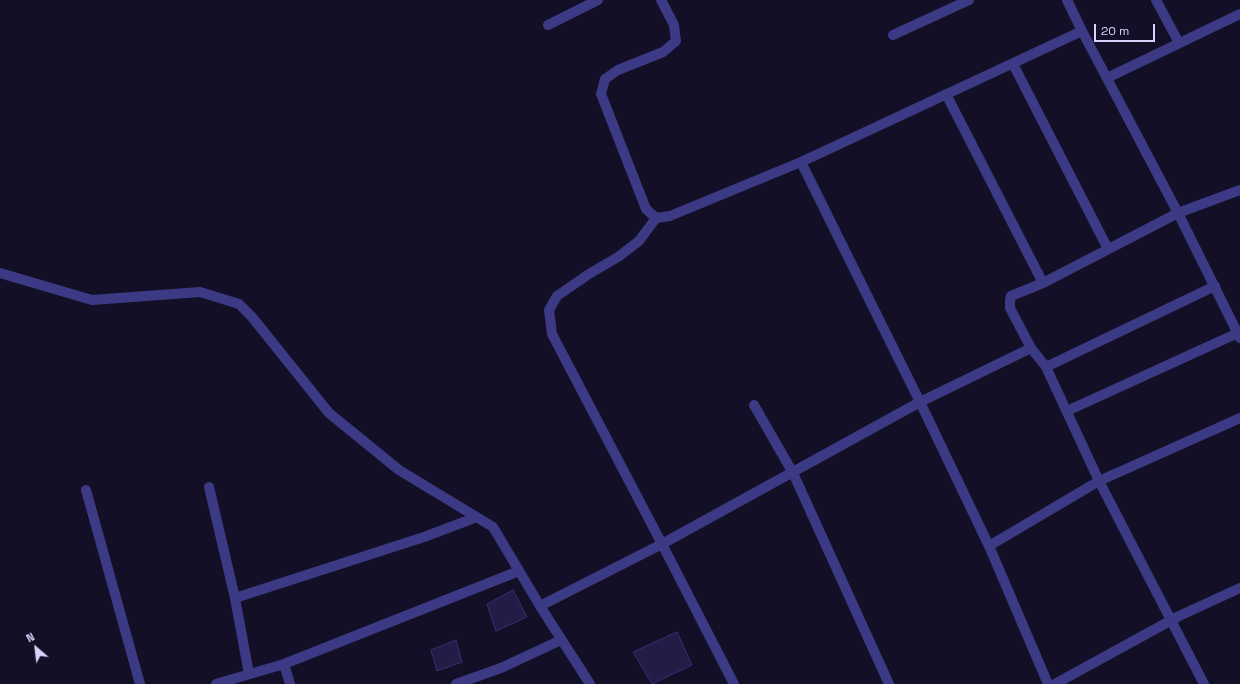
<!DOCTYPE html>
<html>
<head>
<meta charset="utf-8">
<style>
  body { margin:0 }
  #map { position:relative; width:1240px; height:684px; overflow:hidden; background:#130f26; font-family:"Space Grotesk",sans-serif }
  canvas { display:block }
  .north { position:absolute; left:16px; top:628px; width:40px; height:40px; -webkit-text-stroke:3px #130f26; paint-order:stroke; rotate:332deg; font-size:11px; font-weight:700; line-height:16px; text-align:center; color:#d9d4ff }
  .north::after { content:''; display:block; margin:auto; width:14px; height:18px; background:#d9d4ff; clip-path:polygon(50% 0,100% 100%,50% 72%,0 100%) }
  .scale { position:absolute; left:1094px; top:24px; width:61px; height:18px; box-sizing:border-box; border:2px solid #d9d4ff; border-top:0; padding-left:5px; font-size:12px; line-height:14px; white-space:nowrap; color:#d9d4ff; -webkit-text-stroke:3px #130f26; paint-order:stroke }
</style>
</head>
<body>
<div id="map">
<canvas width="1240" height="684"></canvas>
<div class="north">N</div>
<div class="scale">20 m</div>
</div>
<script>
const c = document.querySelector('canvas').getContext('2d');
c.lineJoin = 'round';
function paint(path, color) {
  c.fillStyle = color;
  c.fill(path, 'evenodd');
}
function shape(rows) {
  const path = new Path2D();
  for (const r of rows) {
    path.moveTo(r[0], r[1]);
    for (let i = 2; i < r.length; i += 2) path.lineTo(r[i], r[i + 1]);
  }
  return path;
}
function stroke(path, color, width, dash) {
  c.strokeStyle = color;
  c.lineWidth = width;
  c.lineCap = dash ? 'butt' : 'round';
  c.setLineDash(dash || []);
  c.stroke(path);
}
const building = shape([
  [513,590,527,617,496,631,487,604,513,590],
  [677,632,692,665,652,684,633,652,677,632],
  [456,640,462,662,437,671,431,650,456,640]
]);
paint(building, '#241b47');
stroke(building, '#3b2d73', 1);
stroke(shape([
  [661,0,674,25,676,41,663,52,618,70,605,79,601,94,646,209,656,218,670,216,801,162],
  [1067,0,1082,31,1178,213,1240,338],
  [1156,0,1179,43],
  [548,25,598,0],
  [1082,31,801,162,920,402,989,546,1099,481,1240,418],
  [893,35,969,0],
  [1013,64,1108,249],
  [1107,78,1240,14],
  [946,94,1043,283],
  [656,218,639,241,618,257,589,274,557,296,549,310,552,334,662,544,734,684],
  [0,273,92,300,200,292,239,304,252,317,329,413,399,470,493,527,540,606,590,684],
  [1046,367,1215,286],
  [754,405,793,473,889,684],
  [1067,411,1240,332],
  [209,487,235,598,249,674],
  [86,490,140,684],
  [989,546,1048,684],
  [235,598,424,537,477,517],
  [540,606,662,544,920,402,1031,348],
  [284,664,519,571],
  [216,684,284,664,290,684],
  [456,684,501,668,561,640],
  [1055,684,1179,616,1240,588],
  [1204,684,1099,481,1046,367,1031,348,1010,308,1010,300,1011,296,1043,283,1178,213,1240,190]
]), '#3d3a85', 10);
</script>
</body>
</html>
